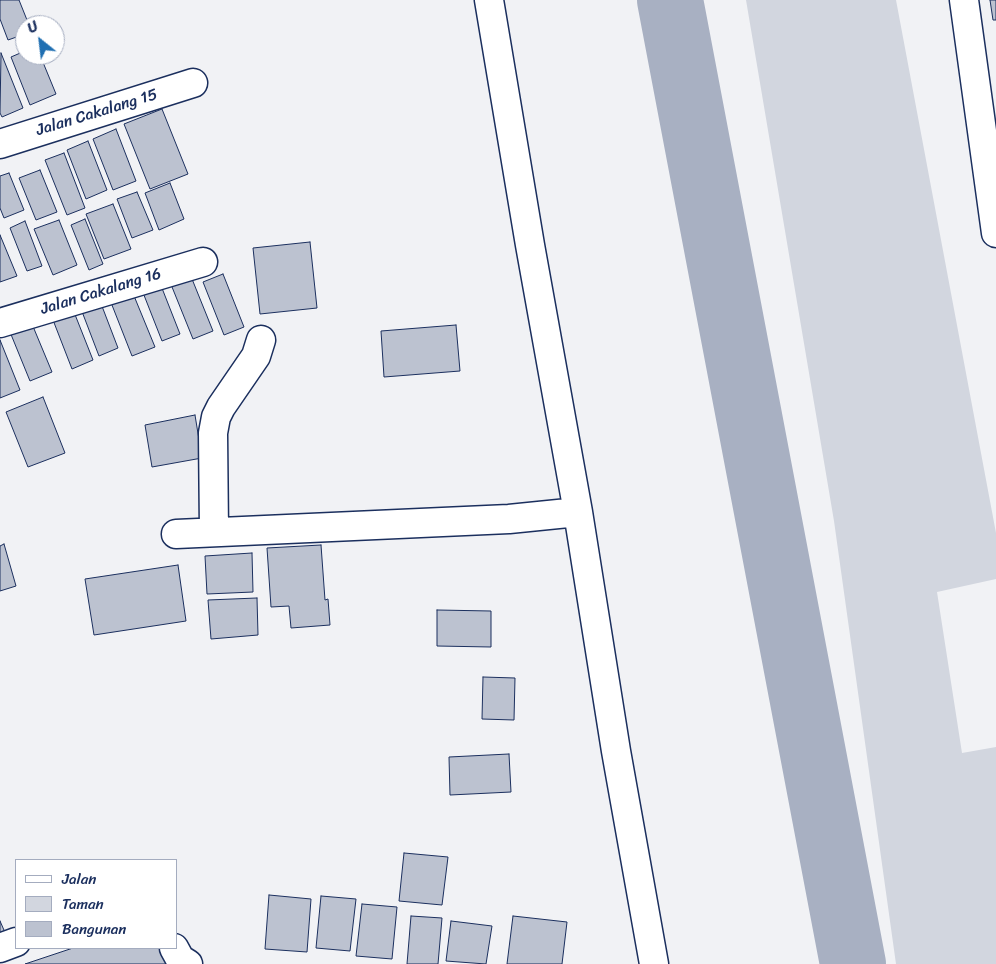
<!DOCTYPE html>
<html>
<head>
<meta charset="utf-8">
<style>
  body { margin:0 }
  #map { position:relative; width:996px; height:964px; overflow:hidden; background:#f1f2f5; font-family:Sriracha,sans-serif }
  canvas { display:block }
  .legend { position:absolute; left:15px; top:859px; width:162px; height:90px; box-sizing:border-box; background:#fff; border:1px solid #a4acbf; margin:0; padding:6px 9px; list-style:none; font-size:15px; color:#1b2f5e }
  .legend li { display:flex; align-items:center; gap:10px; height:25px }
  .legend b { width:25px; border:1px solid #a4acbf }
  .north { position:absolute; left:15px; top:15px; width:50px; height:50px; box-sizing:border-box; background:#fff; border:1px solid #a4acbf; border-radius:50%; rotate:331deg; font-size:14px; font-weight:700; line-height:20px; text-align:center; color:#1b2f5e }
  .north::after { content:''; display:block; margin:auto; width:18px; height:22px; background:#1f6fb2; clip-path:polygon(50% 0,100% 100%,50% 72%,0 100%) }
</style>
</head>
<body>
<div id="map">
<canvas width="996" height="964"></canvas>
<ul class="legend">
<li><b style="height:6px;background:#fff"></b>Jalan</li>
<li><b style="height:14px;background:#d2d6df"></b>Taman</li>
<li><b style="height:14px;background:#bcc2d0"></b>Bangunan</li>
</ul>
<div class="north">U</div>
</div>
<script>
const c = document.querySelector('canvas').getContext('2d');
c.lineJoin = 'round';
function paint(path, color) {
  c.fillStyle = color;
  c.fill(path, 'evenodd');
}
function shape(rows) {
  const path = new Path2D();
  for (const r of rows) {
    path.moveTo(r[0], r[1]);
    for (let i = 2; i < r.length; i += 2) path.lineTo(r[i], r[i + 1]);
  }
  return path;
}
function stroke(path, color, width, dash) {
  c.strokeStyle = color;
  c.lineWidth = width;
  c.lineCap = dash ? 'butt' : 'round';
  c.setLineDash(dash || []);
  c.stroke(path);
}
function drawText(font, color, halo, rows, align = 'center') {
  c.font = font + ' Sriracha,sans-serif';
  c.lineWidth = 4;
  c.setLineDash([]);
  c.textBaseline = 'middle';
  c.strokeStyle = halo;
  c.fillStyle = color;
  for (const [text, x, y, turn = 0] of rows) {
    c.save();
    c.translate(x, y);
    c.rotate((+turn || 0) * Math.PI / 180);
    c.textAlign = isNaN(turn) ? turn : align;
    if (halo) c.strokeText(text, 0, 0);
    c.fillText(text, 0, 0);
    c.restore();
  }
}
paint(shape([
  [746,0,896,0,996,533,996,579,937,592,962,753,996,747,996,964,896,964,834,521]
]), '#d2d6df');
stroke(shape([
  [670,0,853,964]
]), '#a8b0c2', 66);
const building = shape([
  [0,0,19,0,29,25,25,25,25,34,8,40,0,19,0,0],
  [990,0,996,0,996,20,993,20,990,0],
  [25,51,25,55,40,55,56,94,30,105,11,57,25,51],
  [1,53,23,108,2,117,0,113,1,53],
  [162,109,188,174,150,189,124,124,162,109],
  [116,129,136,181,113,190,93,139,116,129],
  [88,141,107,190,86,199,67,150,88,141],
  [64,153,85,208,67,215,45,160,64,153],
  [40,170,57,212,36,220,19,178,40,170],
  [9,173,24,210,4,218,0,208,0,176,9,173],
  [170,183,184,219,159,230,145,193,170,183],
  [137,192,153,230,132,238,117,199,137,192],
  [113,204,131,249,104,259,86,214,113,204],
  [85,219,103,264,89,270,71,225,85,219],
  [59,220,77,265,53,275,34,229,59,220],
  [25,221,42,266,27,271,10,228,25,221],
  [0,235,17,276,0,282,0,235],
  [310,242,317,308,260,314,253,248,310,242],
  [190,274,213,331,193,339,170,282,190,274],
  [223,274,244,327,224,335,203,282,223,274],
  [158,278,180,334,162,341,140,285,158,278],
  [132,291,155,347,132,356,110,300,132,291],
  [100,301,118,348,99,356,81,309,100,301],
  [74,312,93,360,72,369,53,320,74,312],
  [32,324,52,372,30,381,10,332,32,324],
  [456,325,460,371,384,377,381,331,456,325],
  [0,340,20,390,0,398,0,340],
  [43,397,65,453,28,467,6,412,43,397],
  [195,415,202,458,152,467,145,425,195,415],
  [4,544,16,586,0,591,0,546,4,544],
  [321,545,325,600,328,599,330,625,291,628,289,606,271,607,267,548,321,545],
  [252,553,253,592,207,594,205,556,252,553],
  [178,565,186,621,94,635,85,579,178,565],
  [257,598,258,635,211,639,208,600,257,598],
  [437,610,491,611,491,647,437,646,437,610],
  [483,677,515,678,514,720,482,719,483,677],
  [509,754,511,792,450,795,449,757,509,754],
  [404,853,448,857,442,905,399,901,404,853],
  [269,895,311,899,307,952,265,949,269,895],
  [321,896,356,899,350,951,316,948,321,896],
  [362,904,397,907,392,959,356,956,362,904],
  [411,916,442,918,438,964,407,964,411,916],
  [513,916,567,922,562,964,507,964,513,916],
  [0,921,7,937,0,940,0,921],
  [451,921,492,926,486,964,446,961,451,921],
  [73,948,164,948,170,964,25,964,73,948]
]);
paint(building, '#bcc2d0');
stroke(building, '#1b2f5e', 1);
const minor = shape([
  [489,0,530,245,578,512,616,751,654,964],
  [964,0,996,233],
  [0,144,193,83],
  [0,323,203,262],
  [214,532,213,433,216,417,221,407,256,356,261,340],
  [176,534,509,519,578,512],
  [0,948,16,942],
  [174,948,180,959,188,964]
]);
stroke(minor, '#1b2f5e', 31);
stroke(minor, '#fff', 28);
drawText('16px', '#1b2f5e', '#fff', [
  ["Jalan Cakalang 15",97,113,-17],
  ["Jalan Cakalang 16",101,292,-17]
]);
</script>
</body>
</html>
